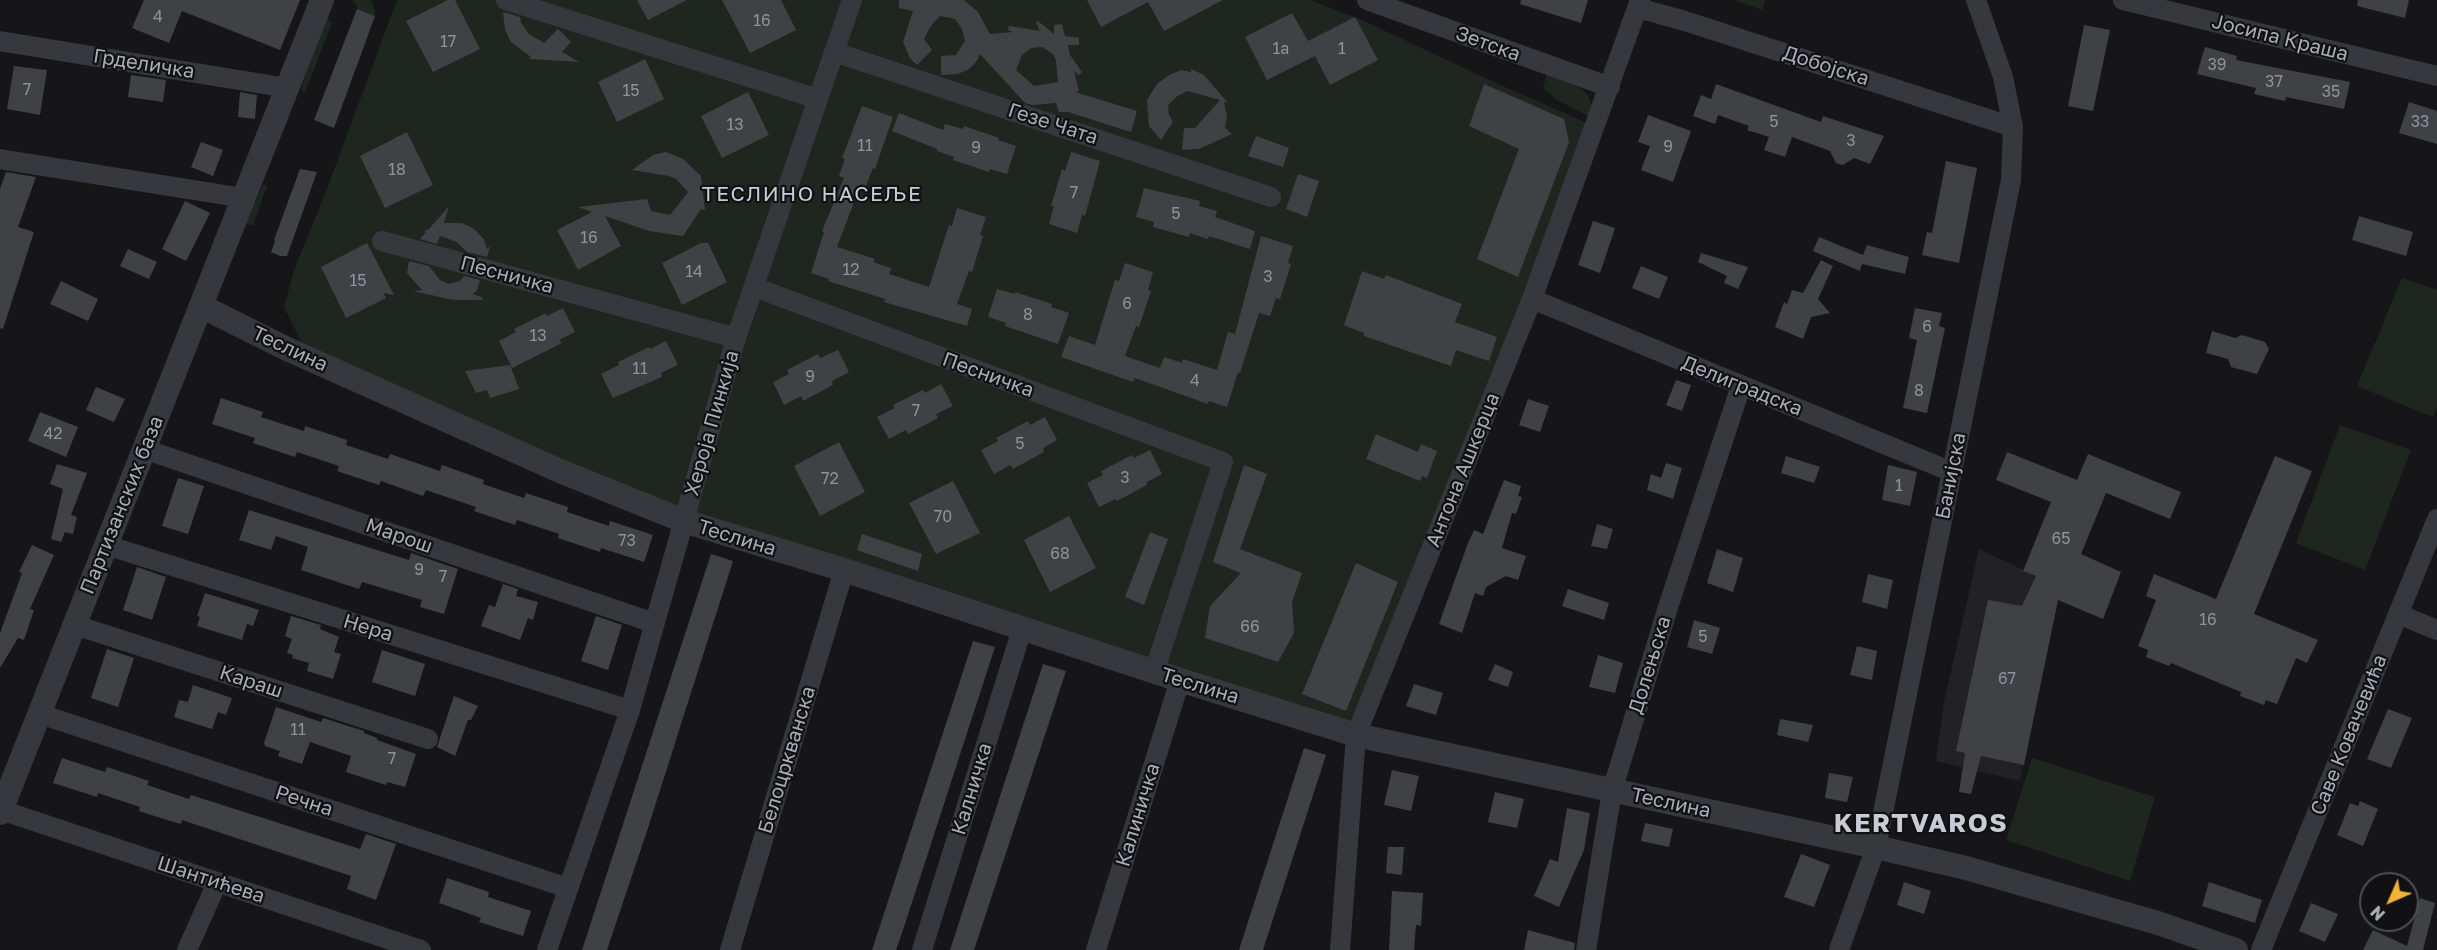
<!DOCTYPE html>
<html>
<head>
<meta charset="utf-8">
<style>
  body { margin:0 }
  #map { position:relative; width:2437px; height:950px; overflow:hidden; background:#161618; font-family:"Golos Text",sans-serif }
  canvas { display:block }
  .north { position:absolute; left:2359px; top:872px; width:60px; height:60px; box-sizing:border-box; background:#111113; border:2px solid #4d4f55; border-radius:50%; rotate:225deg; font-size:16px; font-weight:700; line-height:24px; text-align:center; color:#a8adb8 }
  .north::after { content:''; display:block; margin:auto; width:21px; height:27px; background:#f2b134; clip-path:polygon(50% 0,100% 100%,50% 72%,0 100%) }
</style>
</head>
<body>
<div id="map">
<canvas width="2437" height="950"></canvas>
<div class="north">N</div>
</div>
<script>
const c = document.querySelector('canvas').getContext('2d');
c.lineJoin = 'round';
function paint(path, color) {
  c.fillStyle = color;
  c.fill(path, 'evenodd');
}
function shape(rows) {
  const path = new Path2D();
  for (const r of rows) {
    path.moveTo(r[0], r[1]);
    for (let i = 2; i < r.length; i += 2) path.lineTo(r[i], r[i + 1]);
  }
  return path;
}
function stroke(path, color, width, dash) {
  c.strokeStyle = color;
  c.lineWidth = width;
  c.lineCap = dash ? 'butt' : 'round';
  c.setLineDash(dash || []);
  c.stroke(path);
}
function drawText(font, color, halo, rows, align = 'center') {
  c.font = font + ' "Golos Text",sans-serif';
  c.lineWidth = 4.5;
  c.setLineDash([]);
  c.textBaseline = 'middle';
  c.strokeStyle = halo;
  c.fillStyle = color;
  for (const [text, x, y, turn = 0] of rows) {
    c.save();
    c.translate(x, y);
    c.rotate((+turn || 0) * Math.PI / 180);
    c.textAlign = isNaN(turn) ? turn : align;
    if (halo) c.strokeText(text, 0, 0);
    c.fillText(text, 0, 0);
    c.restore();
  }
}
paint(shape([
  [1979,549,2049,582,2058,600,2020,781,1936,761,1944,702]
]), '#222225');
paint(shape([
  [354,0,369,0,373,3,375,16,357,9,357,5,353,3],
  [397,0,1310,0,1362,20,1485,78,1591,125,1354,730,696,520,301,342,284,307,294,270,325,194],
  [1735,0,1765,0,1762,10],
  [325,18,332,22,305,93,302,91,303,83],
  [1547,73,1569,79,1587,94,1593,107,1588,116,1557,100,1543,88],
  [263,184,267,186,253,225,250,225,246,223,253,201,256,201],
  [2402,278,2437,290,2437,407,2433,417,2357,386],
  [2340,425,2411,450,2365,570,2296,543],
  [2032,758,2155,797,2130,881,2006,840]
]), '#1e261f');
paint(shape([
  [144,0,300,0,280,50,182,11,169,43,132,28],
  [448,0,455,0,480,49,433,72,406,21],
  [637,0,687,0,648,20],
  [722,0,781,0,796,30,750,53],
  [899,0,964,0,978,12,990,34,1013,32,1008,30,1009,26,1040,31,1036,23,1038,21,1054,34,1054,25,1062,24,1065,36,1079,38,1079,45,1068,45,1070,55,1082,72,1079,75,1074,71,1079,91,1075,92,1137,111,1131,132,1068,112,1059,112,1056,103,1032,105,1025,103,980,54,976,62,969,69,958,74,941,75,941,56,956,55,965,41,962,29,955,19,940,16,930,27,924,39,932,50,917,65,910,58,903,42,913,11,899,8],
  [1042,47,1053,54,1056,60,1058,82,1034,86,1016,70,1022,55,1031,48],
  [1087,0,1223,0,1164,31,1148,2,1101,27],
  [1521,0,1588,0,1581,23,1520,4],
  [2358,0,2409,0,2405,18,2357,6],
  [357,9,375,16,334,128,314,120],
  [503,12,520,17,521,23,529,34,544,43,558,29,571,42,562,52,579,62,529,59,531,57,511,42,505,30],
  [1292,13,1308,41,1355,17,1378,60,1330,85,1315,56,1267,80,1245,37],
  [2084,25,2110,30,2093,111,2068,106],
  [2205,47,2237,56,2236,60,2350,82,2344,109,2286,97,2285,101,2254,94,2256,88,2197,74],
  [645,59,664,99,617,122,598,82],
  [14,66,47,70,40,115,7,109],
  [1191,69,1204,75,1228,103,1224,102,1227,117,1225,128,1232,134,1199,149,1182,150,1184,128,1195,128,1220,100,1187,91,1176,97,1168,105,1169,115,1173,122,1161,140,1149,126,1147,100,1157,84,1169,75,1181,70,1191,72],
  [131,75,166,80,163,102,128,97],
  [1484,84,1564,119,1569,142,1518,277,1477,259,1519,149,1469,126],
  [1716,84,1821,122,1823,116,1884,136,1870,164,1854,158,1843,165,1836,163,1830,151,1792,137,1785,157,1764,150,1769,137,1747,130,1749,126,1718,115,1715,124,1693,116,1701,95,1711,99],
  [240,92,257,95,255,119,238,117],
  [748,92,769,135,722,158,701,116],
  [2409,102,2437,111,2437,144,2399,133],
  [862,106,893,117,875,169,873,168,866,186,861,184,837,247,875,259,873,262,891,268,889,274,929,287,949,225,952,226,957,208,986,217,980,235,983,236,972,272,969,271,957,304,972,309,967,326,884,302,885,299,828,281,829,279,811,273,824,232,822,231,844,178,839,176,845,159,842,158],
  [899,113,943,130,945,124,963,129,964,126,999,138,998,140,1016,146,1007,174,990,169,989,172,953,160,954,157,937,151,937,149,892,131],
  [1648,115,1691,131,1673,182,1641,170,1650,146,1638,142],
  [407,132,433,185,385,208,360,156],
  [1256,136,1289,148,1283,167,1248,156],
  [201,142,223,150,213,176,191,167],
  [666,152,683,159,701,176,705,210,701,209,683,236,649,231,605,216,621,246,578,270,557,230,592,212,578,207,647,199,651,211,670,215,688,192,676,179,669,176,632,170,653,155],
  [1071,152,1100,161,1085,216,1082,215,1077,233,1049,224,1054,206,1051,206,1062,169,1065,171],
  [1946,161,1977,168,1959,263,1922,255,1927,232,1932,233],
  [300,169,317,172,287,256,280,256,271,252,275,241,274,240],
  [6,172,36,177,18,227,34,232,3,329,0,328,0,189],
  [1298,174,1319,181,1307,217,1286,209],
  [1144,188,1200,201,1199,206,1217,211,1215,217,1255,231,1250,249,1209,236,1208,239,1190,233,1189,237,1153,227,1154,222,1136,217],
  [185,201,210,213,186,261,162,249],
  [449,206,444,223,462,223,473,228,484,239,487,249,490,246,487,257,467,252,457,242,440,236,437,244,420,239,426,232,424,231,429,229],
  [2359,216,2413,232,2406,256,2352,240],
  [1593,221,1615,228,1600,273,1578,265],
  [1261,236,1293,246,1288,263,1291,264,1280,299,1276,298,1270,316,1259,313,1240,373,1238,372,1227,407,1209,401,1208,404,1135,378,1133,382,1061,357,1069,336,1095,345,1115,280,1119,281,1125,263,1153,272,1148,290,1151,291,1139,327,1136,326,1125,356,1160,368,1164,357,1182,363,1183,359,1217,370,1228,332,1235,334],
  [1819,237,1863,255,1867,245,1909,257,1905,274,1862,264,1860,271,1813,251],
  [367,243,394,295,383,293,386,298,346,318,321,267],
  [701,243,708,243,727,282,682,305,662,263],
  [128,249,157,262,149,279,120,266],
  [1701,253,1748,267,1738,289,1724,283,1727,276,1698,262],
  [1821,260,1833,266,1818,299,1830,313,1811,317,1803,339,1775,327,1784,302,1787,304,1792,290,1803,293],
  [409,261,429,266,440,280,449,284,460,281,464,276,480,280,477,290,473,294,483,298,482,300,453,300,413,291,422,290,407,273],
  [1641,266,1668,277,1659,299,1632,288],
  [1362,271,1384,279,1386,275,1462,304,1455,322,1497,337,1489,361,1456,350,1451,366,1364,336,1364,333,1344,325],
  [61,281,98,299,88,321,50,304],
  [997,289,1015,294,1015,292,1052,304,1051,307,1069,313,1058,344,1005,326,1006,323,988,317],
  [563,308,575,332,559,340,562,343,512,368,499,341,516,332,514,329,546,313,547,316],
  [1915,308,1942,313,1939,326,1945,328,1927,413,1903,408,1917,340,1909,338],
  [2212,331,2235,338,2242,335,2265,342,2269,349,2257,374,2231,367,2228,359,2206,353],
  [666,341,678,365,661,373,662,377,613,398,601,374,619,365,618,362,649,347,650,349],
  [838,350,849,372,832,381,833,385,803,401,801,396,784,405,773,382,789,374,787,370,818,354,820,358],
  [510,365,519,389,490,398,487,390,476,393,465,371],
  [1676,380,1691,385,1682,411,1666,405],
  [941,384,953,406,936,414,938,418,908,434,906,430,889,439,877,417,895,408,893,405,923,390,925,393],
  [96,387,125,399,114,422,86,410],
  [221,398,263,412,261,417,304,431,305,426,347,440,346,445,388,459,390,454,440,471,442,465,484,480,483,484,524,498,526,493,568,507,567,512,609,526,610,521,653,535,644,562,601,548,600,552,558,538,559,534,517,520,515,525,474,511,476,507,426,490,423,496,381,481,379,485,337,471,339,466,297,452,295,457,253,443,255,438,212,424],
  [1528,399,1549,406,1540,432,1519,425],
  [40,412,78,427,66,457,28,441],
  [1045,417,1057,440,1043,448,1044,452,1013,469,1010,465,994,474,981,450,998,441,996,438,1028,421,1030,425],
  [1376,434,1418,452,1421,444,1437,451,1427,478,1422,476,1420,481,1366,459],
  [839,442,865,492,820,516,794,466],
  [1150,450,1162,474,1147,482,1147,485,1117,501,1115,499,1099,507,1087,483,1103,475,1101,471,1132,455,1134,458],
  [2007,452,2077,480,2088,454,2181,492,2170,519,2106,493,2081,554,2121,572,2103,619,2058,600,2024,765,1981,756,1971,794,1959,792,1965,753,1956,751,1988,600,2022,606,2036,576,2023,571,2051,502,1996,480],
  [1786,456,1820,467,1814,483,1781,473],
  [2275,456,2312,471,2254,614,2318,640,2307,663,2296,658,2277,704,2266,700,2264,705,2240,696,2241,692,2171,663,2169,666,2146,657,2148,650,2138,646,2156,600,2146,596,2154,574,2216,599],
  [1666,463,1682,468,1673,499,1647,490,1651,474,1661,478],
  [57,464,87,473,71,515,77,517,73,534,65,532,61,542,51,539,63,489,50,484],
  [1244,465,1267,474,1240,549,1302,573,1292,602,1294,633,1278,662,1205,638,1210,606,1241,573,1213,562],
  [1888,465,1917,472,1910,506,1882,500],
  [178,478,204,486,188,534,162,526],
  [1504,480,1521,486,1518,496,1522,497,1516,514,1512,513,1502,548,1526,556,1518,580,1506,576,1486,587,1483,596,1475,593,1462,633,1439,624,1468,543,1474,530,1483,534],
  [953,481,980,533,936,554,909,503],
  [249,510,409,560,411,553,458,569,444,614,420,607,422,600,362,582,359,589,301,570,308,547,276,536,271,550,239,540],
  [1069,516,1096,568,1050,592,1024,540],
  [1597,524,1613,529,1607,549,1591,546],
  [1150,532,1168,539,1144,605,1125,597],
  [862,534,922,554,918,571,857,550],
  [32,545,54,555,30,609,34,610,24,640,18,638,0,668,0,633,22,573,19,572],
  [1717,549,1743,558,1733,592,1707,583],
  [711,554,733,561,647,831,607,950,582,950],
  [1356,563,1398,582,1346,711,1302,694],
  [137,567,166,577,152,620,123,610],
  [1868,574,1893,580,1887,609,1862,602],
  [503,584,518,589,516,596,538,602,533,620,528,618,520,640,481,626,489,605,495,607],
  [1568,589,1609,603,1604,620,1562,606],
  [205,593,259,610,253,626,247,624,242,640,197,626,200,617,197,616],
  [291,616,321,625,320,629,339,637,334,652,341,654,333,679,307,671,309,663,292,658,293,655,287,653,292,639,285,636],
  [596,616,622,625,608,670,581,661],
  [1694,620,1720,628,1712,654,1687,647],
  [973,641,995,647,904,927,896,950,872,950],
  [1857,646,1877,651,1872,680,1850,675],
  [107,649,134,658,118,707,91,698],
  [382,650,425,664,415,696,372,682],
  [1598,655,1623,663,1615,693,1589,687],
  [1043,664,1066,671,974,950,950,950],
  [1495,664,1513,672,1508,687,1488,680],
  [1414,684,1443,693,1436,715,1406,706],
  [193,685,232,698,226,715,218,712,212,729,174,717,179,700,188,702],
  [454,696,478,706,471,720,468,720,455,756,437,747],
  [276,707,321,722,323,718,364,731,364,733,377,738,377,740,416,754,405,787,387,782,386,785,346,772,351,756,310,742,302,764,278,756,280,751,265,746,264,743],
  [2388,709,2412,718,2391,768,2367,759],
  [1780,719,1813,725,1808,742,1777,735],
  [1304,748,1326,755,1263,950,1239,950],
  [62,758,105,772,107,767,149,781,147,785,189,799,191,795,360,849,366,834,396,844,376,900,347,889,351,876,182,820,181,824,167,820,139,811,140,807,98,793,97,797,53,783],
  [1392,770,1419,776,1411,811,1384,805],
  [1829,773,1853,777,1847,802,1825,798],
  [1495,792,1524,799,1517,828,1488,822],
  [2360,801,2378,809,2363,846,2337,835,2350,803,2358,806],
  [1567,808,1590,813,1584,850,1559,907,1534,896,1550,859,1558,862],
  [1645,823,1673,829,1669,847,1641,841],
  [1388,847,1404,847,1402,875,1386,873],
  [1801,854,1830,865,1814,907,1784,897],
  [447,878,489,892,488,897,531,911,523,936,479,922,481,918,439,903],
  [1904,882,1931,891,1924,914,1897,905],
  [2209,882,2262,900,2255,923,2202,906],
  [1392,891,1423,893,1421,926,1416,925,1414,950,1389,950],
  [2420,898,2435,903,2423,950,2363,950,2373,930,2407,946],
  [2311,903,2338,914,2325,942,2299,931],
  [1528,930,1575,943,1574,950,1524,950]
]), '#404145');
stroke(shape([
  [506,0,818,99],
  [1367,0,1610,87],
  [2123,0,2437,76],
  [1638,8,1685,21,2013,127],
  [0,41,288,88],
  [834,52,1271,197],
  [0,159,244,198],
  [382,241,736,338],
  [754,287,1223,462,1154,672],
  [1532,299,1952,472],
  [144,449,654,623],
  [106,545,630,710],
  [2398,614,2437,630],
  [75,625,428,739],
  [40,714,568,888],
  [1,810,421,950],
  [187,950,217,883],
  [547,950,630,710,736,338,852,0],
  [730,950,844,570],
  [922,950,1022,629],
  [1096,950,1180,680],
  [1340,950,1356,735,1532,299,1640,0],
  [1586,950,1612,791,1668,607,1741,386],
  [1839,950,1876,847,2011,180,2013,127,2003,77,1976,0],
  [2261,950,2437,519]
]), '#37383d', 20);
stroke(shape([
  [201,306,285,348,560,471,684,521,844,570,1180,680,1356,735,1876,847,1966,868,2158,923,2236,950],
  [0,813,322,0]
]), '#37383d', 24);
drawText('16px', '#8e929b', null, [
  ["4",158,17],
  ["16",762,21],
  ["17",448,42],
  ["1a",1281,49],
  ["1",1342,49],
  ["39",2217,65],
  ["37",2274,82],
  ["7",27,90],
  ["15",631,91],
  ["35",2331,92],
  ["5",1774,122],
  ["33",2420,122],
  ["13",735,125],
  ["3",1851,141],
  ["11",865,146],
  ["9",1668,147],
  ["9",976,148],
  ["18",397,170],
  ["7",1074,193],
  ["5",1176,214],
  ["16",589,238],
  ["12",851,270],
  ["14",694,272],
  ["3",1268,277],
  ["15",358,281],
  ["6",1127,304],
  ["8",1028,315],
  ["6",1927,327],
  ["13",538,336],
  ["11",640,369],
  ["9",810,377],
  ["4",1195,381],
  ["8",1919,391],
  ["7",916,411],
  ["42",53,434],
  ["5",1020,444],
  ["3",1125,478],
  ["72",830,479],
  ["1",1899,486],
  ["70",943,517],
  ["65",2061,539],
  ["73",627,541],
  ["68",1060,554],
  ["9",419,570],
  ["7",443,577],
  ["16",2208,620],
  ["66",1250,627],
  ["5",1703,637],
  ["67",2007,679],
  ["11",298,730],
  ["7",392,759]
]);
drawText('20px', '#a8adb8', '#111113', [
  ["Јосипа Краша",2280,38,14],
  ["Зетска",1488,44,20],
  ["Грделичка",144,64,9],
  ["Добојска",1826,66,18],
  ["Гезе Чата",1053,124,18],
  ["Песничка",507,275,15],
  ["Теслина",290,349,25],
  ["Песничка",988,375,20],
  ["Делиградска",1742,386,22],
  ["Хероја Пинкија",712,423,-74],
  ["Антона Ашкерца",1463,470,-68],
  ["Банијска",1951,476,-79],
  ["Партизанских база",122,505,-68],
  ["Марош",399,536,19],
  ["Теслина",737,538,17],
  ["Нера",368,628,17],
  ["Долењска",1650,665,-73],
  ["Караш",251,682,18],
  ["Теслина",1200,686,17],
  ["Саве Ковачевића",2349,735,-68],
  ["Белоцркванска",787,760,-73],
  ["Калничка",972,789,-73],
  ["Речна",304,801,18],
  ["Теслина",1671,803,12],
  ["Калиничка",1138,815,-73],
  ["Шантићева",211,880,18]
]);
c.letterSpacing = '1.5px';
drawText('21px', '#c9ccd4', '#111113', [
  ["ТЕСЛИНО НАСЕЉЕ",812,194]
]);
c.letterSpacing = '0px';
c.letterSpacing = '1.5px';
drawText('bold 26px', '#c9ccd4', '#111113', [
  ["KERTVAROS",1921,824]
]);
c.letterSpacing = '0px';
</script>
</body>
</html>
